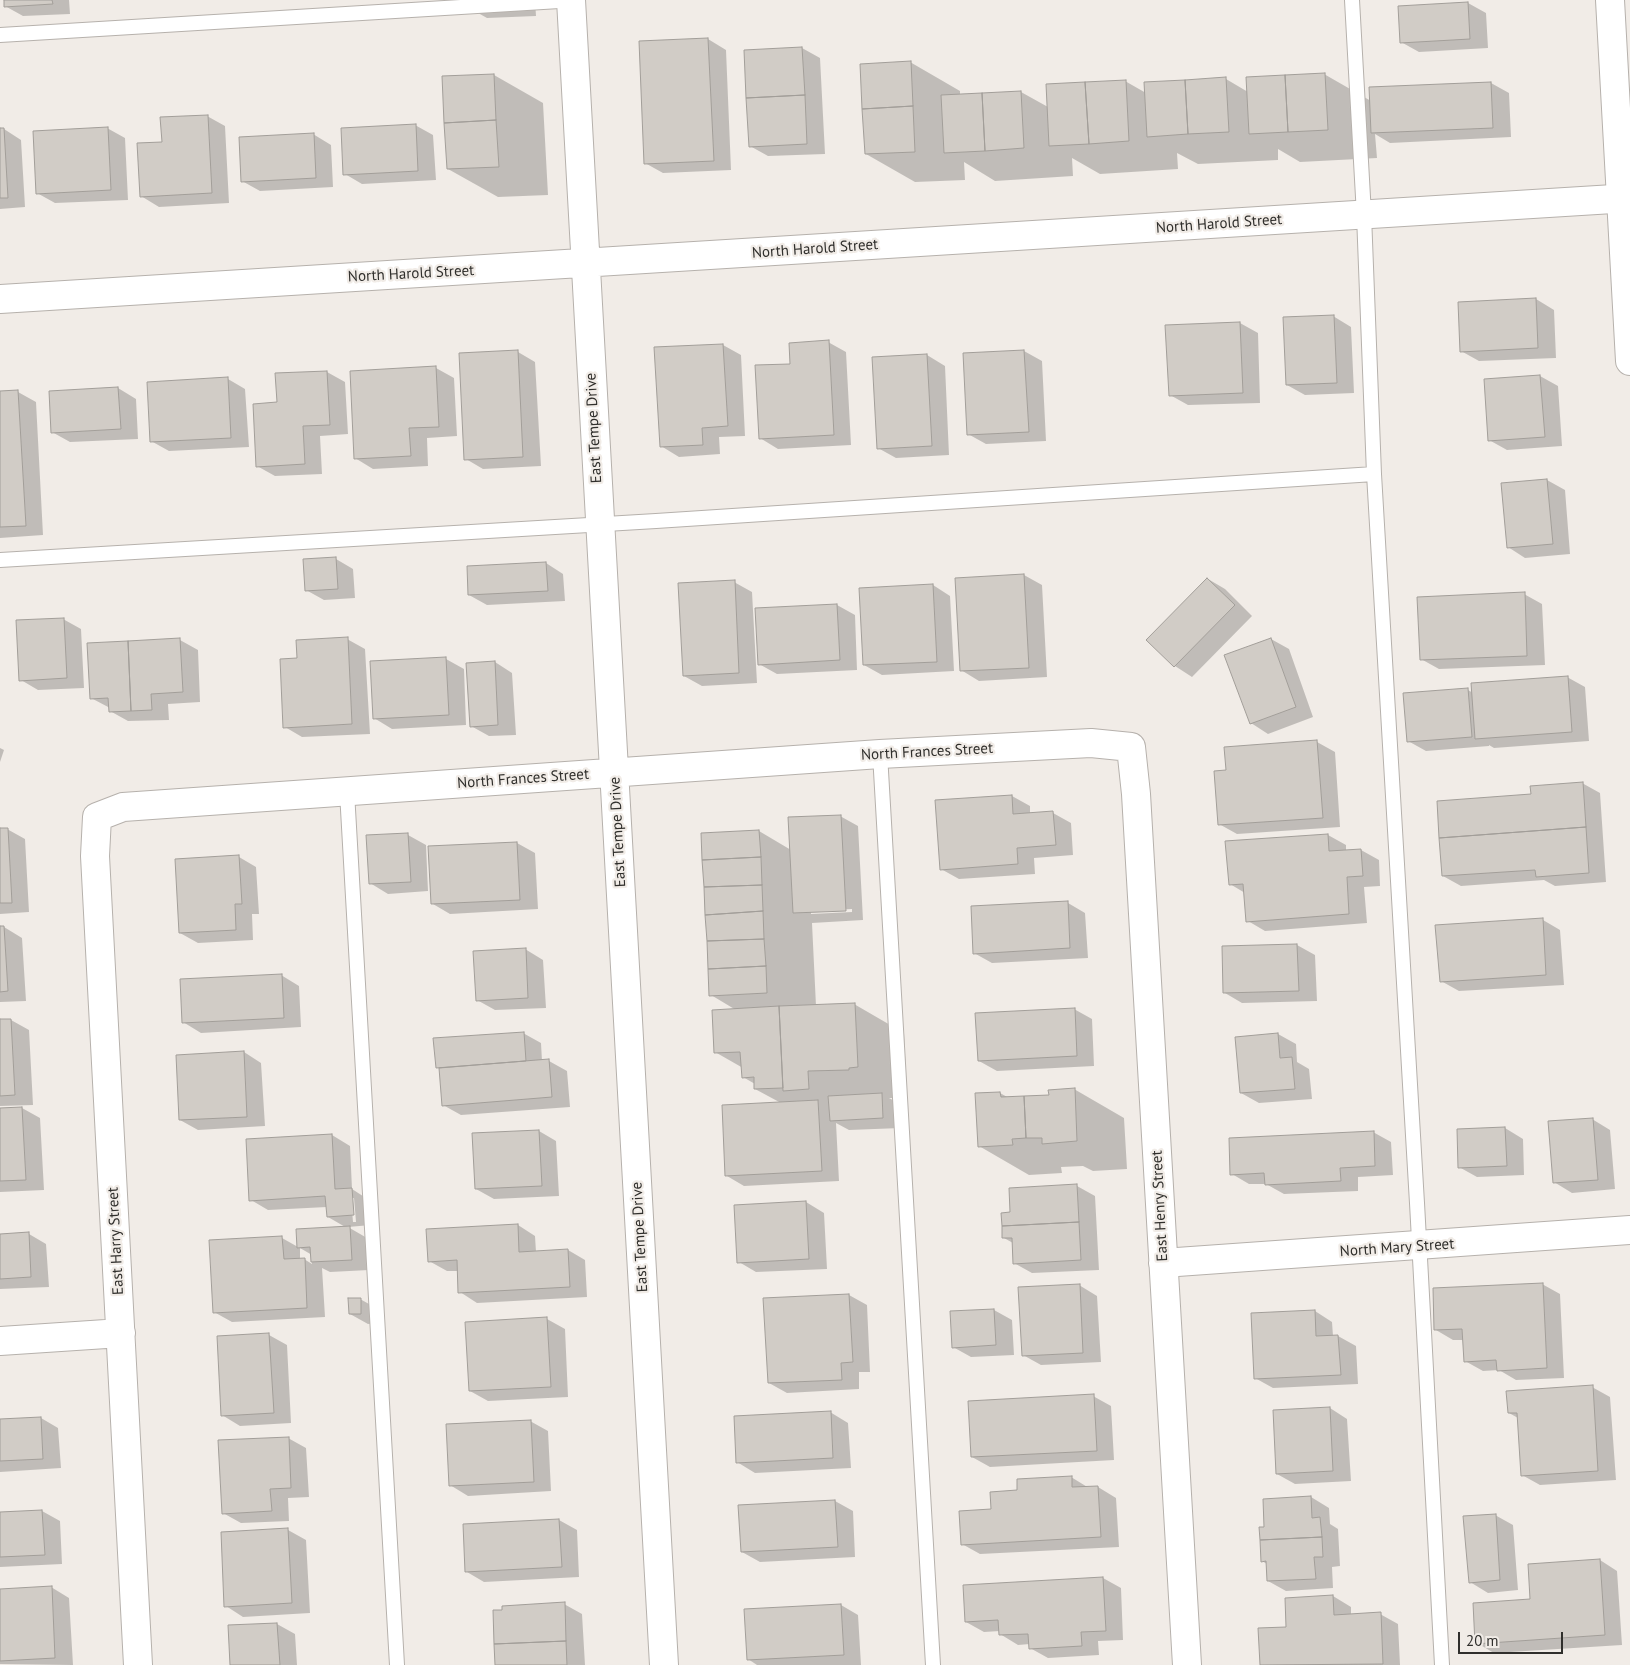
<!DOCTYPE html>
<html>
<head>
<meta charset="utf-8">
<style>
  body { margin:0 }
  #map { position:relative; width:1630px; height:1665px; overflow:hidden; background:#f1ece7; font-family:"PT Sans",sans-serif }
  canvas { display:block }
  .scale { position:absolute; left:1458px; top:1632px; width:105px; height:22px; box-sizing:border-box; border:2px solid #302f2c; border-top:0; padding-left:6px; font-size:15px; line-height:18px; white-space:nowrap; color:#302f2c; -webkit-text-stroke:4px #f1ece7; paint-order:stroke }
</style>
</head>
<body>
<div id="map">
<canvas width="1630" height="1665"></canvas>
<div class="scale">20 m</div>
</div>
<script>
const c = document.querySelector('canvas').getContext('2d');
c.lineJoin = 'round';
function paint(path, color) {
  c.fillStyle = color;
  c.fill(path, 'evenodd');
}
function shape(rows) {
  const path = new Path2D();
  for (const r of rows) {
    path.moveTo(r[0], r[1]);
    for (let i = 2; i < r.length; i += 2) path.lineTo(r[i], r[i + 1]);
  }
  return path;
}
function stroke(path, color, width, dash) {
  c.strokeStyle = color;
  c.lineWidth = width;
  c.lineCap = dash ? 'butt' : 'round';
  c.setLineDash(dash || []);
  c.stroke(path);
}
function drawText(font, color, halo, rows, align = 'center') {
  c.font = font + ' "PT Sans",sans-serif';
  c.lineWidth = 4.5;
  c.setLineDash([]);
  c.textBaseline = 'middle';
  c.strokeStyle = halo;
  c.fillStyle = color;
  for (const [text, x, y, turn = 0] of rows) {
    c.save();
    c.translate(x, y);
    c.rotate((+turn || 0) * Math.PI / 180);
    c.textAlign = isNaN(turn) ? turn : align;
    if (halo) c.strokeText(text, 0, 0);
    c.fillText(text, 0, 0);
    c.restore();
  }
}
paint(shape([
  [5,0,69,0,70,14,23,16,5,6],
  [455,0,535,0,536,16,487,18],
  [1468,3,1486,13,1488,48,1419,52,1401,42,1399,7],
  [708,39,726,50,731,170,663,173,645,163,640,42],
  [802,48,820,58,825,154,768,156,750,146],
  [910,62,960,91,960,95,1021,92,1048,107,1125,81,1146,93,1226,79,1248,92,1324,74,1371,101,1370,88,1491,83,1509,93,1511,137,1390,143,1375,134,1377,158,1300,162,1278,149,1278,160,1198,164,1177,153,1178,169,1100,174,1072,158,1073,176,995,181,964,162,965,180,915,182,866,154],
  [494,75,543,103,548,195,498,197,448,169],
  [207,116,225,126,229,203,159,207,141,196,163,143],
  [415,125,433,135,436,180,362,184,345,174],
  [107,128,125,138,128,200,55,203,37,193],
  [4,129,21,140,25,207,0,209,0,130],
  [313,134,331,145,333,187,260,191,242,181],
  [1536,299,1554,310,1556,358,1479,361,1461,351],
  [1333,316,1351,327,1354,393,1305,395,1287,385],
  [1240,323,1258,333,1260,403,1188,405,1170,395],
  [828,342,846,352,851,445,778,449,760,438,791,365],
  [723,345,741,355,745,436,719,437,720,454,679,457,661,446],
  [1024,351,1042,361,1046,441,986,444,968,434],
  [518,352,535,362,541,466,483,469,466,459],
  [927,355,945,366,949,455,896,458,878,448],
  [436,368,454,378,457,436,427,438,428,466,373,469,355,458],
  [327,372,345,382,348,434,320,436,322,474,275,476,257,466,278,404],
  [1540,376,1558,386,1562,446,1507,450,1489,440],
  [228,379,245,389,249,447,169,451,151,441],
  [118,388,136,399,138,439,70,442,52,432],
  [18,392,36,402,43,535,0,538,0,393],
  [1547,480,1565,490,1570,554,1525,558,1508,547,1503,484],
  [336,559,353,569,355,598,324,600,306,590],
  [546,563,563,574,565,601,487,605,469,595],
  [1024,575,1042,585,1047,677,979,681,961,670],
  [1208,579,1225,589,1252,616,1192,677,1175,666,1148,640],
  [734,582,752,592,757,683,702,686,684,676],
  [933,585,950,596,954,671,882,675,864,665],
  [1524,594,1542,604,1545,665,1439,669,1421,659],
  [837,605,855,615,857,670,777,674,759,664],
  [63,619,81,629,84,688,38,690,21,680],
  [347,639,365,649,370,734,302,737,285,727,298,659],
  [1271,639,1289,649,1313,717,1268,734,1251,723],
  [180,640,198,650,200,702,168,704,169,720,128,721,110,711,110,708,91,698],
  [446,659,464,669,466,725,392,729,374,718],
  [495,662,512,673,516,735,489,736,471,726],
  [1567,677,1585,687,1589,741,1494,748,1489,745,1489,746,1426,751,1408,741,1468,690,1473,693],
  [1317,742,1335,752,1340,827,1237,834,1219,824,1227,771],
  [0,748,4,750,0,762],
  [1582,783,1600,793,1606,882,1555,886,1544,880,1461,886,1443,876,1532,795],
  [1012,796,1030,806,1030,814,1053,813,1071,823,1073,855,1034,858,1035,874,959,879,941,869,937,801],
  [840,816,858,826,863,920,812,923,816,1006,854,1004,904,1033,907,1095,898,1096,898,1098,889,1098,900,1104,901,1128,849,1130,836,1123,839,1181,744,1186,727,1176,781,1103,755,1089,755,1084,743,1077,743,1068,715,1052,736,1010,711,995,759,831,791,850],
  [852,909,852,912,811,914,811,911],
  [0,829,7,829,25,839,29,912,0,914],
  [408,835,426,845,428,891,388,894,370,883,368,837],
  [1328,835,1346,845,1346,851,1361,850,1379,860,1380,886,1364,887,1367,923,1265,931,1248,921,1245,893,1230,884],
  [517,843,535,853,538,909,450,914,433,904],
  [239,857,256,867,259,914,252,914,253,940,198,943,180,933],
  [1068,903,1085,913,1088,958,992,963,974,953],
  [1543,920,1560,930,1564,985,1459,991,1441,981],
  [4,927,22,938,26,1001,0,1002,0,928],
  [1297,945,1315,955,1317,1001,1242,1003,1225,993,1223,948],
  [525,949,543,960,546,1008,495,1010,477,1000],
  [281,975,299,986,301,1027,201,1033,183,1022],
  [1074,1009,1092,1019,1094,1066,997,1071,979,1061],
  [11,1020,29,1030,33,1105,0,1106,0,1021],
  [523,1033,541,1043,542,1061,549,1061,567,1071,570,1107,461,1115,443,1105,440,1069,437,1067],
  [1278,1034,1296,1044,1297,1062,1309,1069,1312,1099,1259,1103,1241,1093],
  [244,1052,261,1063,265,1126,198,1130,180,1120],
  [1074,1089,1124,1118,1127,1169,1093,1171,1083,1166,1061,1167,1062,1173,1029,1175,979,1146,1000,1093,1009,1098,1050,1096],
  [22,1108,40,1118,44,1190,0,1192,0,1109],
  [1592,1119,1610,1130,1615,1189,1572,1193,1554,1182],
  [1505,1128,1523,1139,1524,1175,1477,1177,1459,1167],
  [539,1131,556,1141,559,1196,494,1199,476,1189],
  [1373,1132,1391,1142,1393,1175,1358,1177,1358,1191,1284,1194,1266,1184,1249,1184,1232,1174],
  [332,1135,350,1146,352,1189,369,1200,371,1225,348,1227,367,1238,369,1270,330,1272,322,1268,325,1317,232,1322,214,1312,282,1238,298,1247,347,1228,328,1217,327,1207,268,1210,251,1200],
  [351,1198,354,1198,356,1222,353,1222],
  [300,1248,312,1255,312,1264,304,1259,300,1259],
  [1077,1186,1095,1196,1099,1270,1032,1273,1014,1263,1013,1243,1004,1238,1012,1213,1010,1189],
  [806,1202,824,1213,827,1269,756,1272,739,1262],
  [518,1225,535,1236,536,1252,568,1250,585,1260,587,1297,477,1303,460,1292,458,1271,447,1271,429,1261],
  [29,1234,46,1244,49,1287,0,1289,0,1235],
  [1542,1284,1560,1294,1564,1378,1516,1380,1499,1370,1483,1371,1465,1361,1464,1340,1453,1340,1436,1330],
  [1079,1285,1097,1296,1101,1362,1041,1365,1023,1355],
  [849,1295,867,1305,870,1372,859,1372,859,1389,787,1393,769,1383],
  [360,1299,378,1309,379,1323,368,1324,350,1314],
  [994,1310,1012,1320,1014,1355,971,1357,953,1347],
  [1315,1311,1332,1322,1333,1336,1338,1336,1356,1346,1358,1384,1273,1388,1255,1378],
  [547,1319,565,1329,568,1397,488,1401,470,1391,466,1323],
  [269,1335,287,1345,291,1423,240,1426,222,1415],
  [1592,1387,1610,1397,1616,1480,1540,1485,1522,1475,1518,1418,1509,1413],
  [1093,1396,1111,1406,1114,1460,990,1467,972,1457],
  [1330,1408,1347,1419,1351,1481,1295,1484,1277,1474],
  [830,1412,848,1423,851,1468,755,1473,737,1462],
  [41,1418,58,1428,61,1468,0,1472,0,1420],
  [530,1421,548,1431,551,1491,468,1496,450,1485],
  [288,1438,306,1448,309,1497,288,1498,289,1521,241,1523,223,1513],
  [1071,1477,1089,1488,1098,1487,1116,1498,1119,1547,980,1554,962,1544,992,1510,1019,1491],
  [1311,1497,1329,1508,1330,1524,1338,1529,1340,1566,1332,1567,1333,1588,1286,1591,1268,1581,1267,1564,1262,1561,1265,1528],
  [835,1501,853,1511,855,1557,760,1562,742,1552,740,1506],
  [42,1511,60,1521,62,1564,0,1567,0,1513],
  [1495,1515,1513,1525,1518,1590,1488,1593,1470,1582],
  [559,1520,577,1530,579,1577,484,1582,467,1572],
  [288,1530,306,1540,310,1613,243,1617,226,1606],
  [1600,1560,1617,1571,1622,1645,1494,1653,1477,1643,1531,1600],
  [1103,1578,1121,1588,1123,1640,1098,1641,1099,1655,1048,1658,1030,1648,1030,1644,1018,1645,1000,1634,1000,1631,984,1632,966,1622],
  [51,1587,69,1598,73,1665,0,1664,0,1590],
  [1333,1596,1351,1607,1351,1615,1380,1614,1398,1624,1400,1665,1261,1665,1259,1629,1288,1628,1286,1599],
  [564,1604,582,1614,585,1665,497,1665],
  [841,1605,858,1615,861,1665,757,1665,748,1659],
  [277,1624,295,1634,297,1665,231,1665,229,1627]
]), '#0003');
const building = shape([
  [4,0,52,0,53,4,4,7,4,0],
  [1468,2,1470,39,1400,43,1398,6,1468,2],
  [708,38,714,161,644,164,639,41,708,38],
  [802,47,805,95,746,98,744,50,802,47],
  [911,61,913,106,862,109,860,64,911,61],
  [1325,73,1328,130,1288,132,1285,75,1325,73],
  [494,74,496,120,444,123,442,76,494,74],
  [1285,75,1288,132,1249,134,1246,77,1285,75],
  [1226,77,1229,132,1188,134,1185,80,1226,77],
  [1126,80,1129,141,1089,144,1085,82,1126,80],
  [1185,80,1188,134,1147,137,1144,82,1185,80],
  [1085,82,1089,144,1049,146,1046,84,1085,82],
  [1491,82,1493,128,1371,133,1369,87,1491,82],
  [1021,91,1024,148,985,151,982,93,1021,91],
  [982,93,985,151,944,153,941,95,982,93],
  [805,95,807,144,749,147,746,98,805,95],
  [913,106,915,152,865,154,862,109,913,106],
  [208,115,212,193,140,197,137,143,162,142,160,117,208,115],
  [496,120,499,167,447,169,444,123,496,120],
  [416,124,418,171,343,175,341,128,416,124],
  [108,127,111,190,36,194,33,131,108,127],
  [0,128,4,128,8,198,0,198,0,128],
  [314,133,316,178,241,182,239,137,314,133],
  [1536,298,1538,348,1460,352,1458,302,1536,298],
  [1334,315,1337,383,1286,385,1283,317,1334,315],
  [1240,322,1243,393,1169,396,1165,325,1240,322],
  [829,340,834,435,759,439,755,365,790,364,789,343,829,340],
  [723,344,728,426,702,428,703,445,660,447,654,347,723,344],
  [518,350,523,457,464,460,459,353,518,350],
  [1024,350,1029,432,967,435,963,353,1024,350],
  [927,354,932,446,877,449,872,357,927,354],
  [436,366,439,427,409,428,411,456,354,459,350,371,436,366],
  [327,371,330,425,303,426,305,464,256,467,253,404,277,402,275,373,327,371],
  [1540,375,1545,437,1488,441,1484,379,1540,375],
  [228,377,231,438,150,442,147,382,228,377],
  [118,387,121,429,51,433,49,391,118,387],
  [18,390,26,526,0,527,0,391,18,390],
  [1547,479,1553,544,1507,548,1501,483,1547,479],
  [336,557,338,589,305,591,303,559,336,557],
  [546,562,548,591,468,595,467,566,546,562],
  [1024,574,1029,668,960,671,955,578,1024,574],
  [1207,578,1235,605,1174,667,1146,640,1207,578],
  [735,580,739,673,683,676,678,583,735,580],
  [933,584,937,662,863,665,859,588,933,584],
  [1525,592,1527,656,1420,660,1417,597,1525,592],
  [837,604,840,660,758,665,755,608,837,604],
  [64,618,67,678,19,681,16,620,64,618],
  [348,637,352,724,283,728,280,659,297,658,296,640,348,637],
  [180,638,183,692,151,694,152,710,131,711,128,641,180,638],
  [1271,638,1296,707,1250,724,1224,655,1271,638],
  [128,641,131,711,109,712,108,698,90,699,87,643,128,641],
  [446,657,449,715,373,719,370,661,446,657],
  [495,661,498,725,470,727,466,663,495,661],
  [1568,676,1572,732,1475,739,1471,683,1568,676],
  [1468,688,1472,737,1407,742,1403,693,1468,688],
  [1317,740,1323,818,1218,825,1214,771,1226,770,1224,747,1317,740],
  [1583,782,1586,827,1439,838,1437,801,1531,794,1530,786,1583,782],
  [1012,795,1013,814,1053,811,1056,845,1017,848,1018,864,940,870,935,800,1012,795],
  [841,815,846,911,793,913,788,817,841,815],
  [1586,827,1589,873,1536,877,1535,870,1442,876,1439,838,1586,827],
  [0,828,8,828,12,903,0,903,0,828],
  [759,830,761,857,702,860,701,833,759,830],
  [408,833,411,882,369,884,366,835,408,833],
  [1328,834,1329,851,1361,849,1363,876,1347,877,1349,914,1246,922,1243,884,1229,885,1225,841,1328,834],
  [517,842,520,900,431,904,428,846,517,842],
  [239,855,242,904,235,904,236,930,179,933,175,859,239,855],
  [761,857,762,885,704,887,702,860,761,857],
  [762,885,763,911,705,915,704,887,762,885],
  [1068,901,1070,948,973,954,971,906,1068,901],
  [763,911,764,939,707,941,705,915,763,911],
  [1543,918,1546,975,1440,982,1435,925,1543,918],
  [0,926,4,926,8,991,0,992,0,926],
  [764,939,766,966,708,969,707,941,764,939],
  [1297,944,1299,991,1223,993,1222,946,1297,944],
  [526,948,528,998,476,1001,473,951,526,948],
  [766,966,767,993,709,996,708,969,766,966],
  [282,974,284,1018,182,1023,180,979,282,974],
  [855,1003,858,1067,849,1068,849,1070,808,1071,809,1089,783,1091,779,1006,855,1003],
  [779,1006,783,1088,754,1089,754,1077,742,1078,740,1052,714,1053,712,1010,779,1006],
  [1075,1008,1077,1056,978,1061,975,1013,1075,1008],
  [0,1019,11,1019,15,1095,0,1096,0,1019],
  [524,1032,526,1061,436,1068,433,1038,524,1032],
  [1278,1033,1280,1058,1292,1057,1295,1089,1240,1093,1235,1037,1278,1033],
  [244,1051,247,1117,179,1120,176,1055,244,1051],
  [549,1059,552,1097,442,1106,439,1068,549,1059],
  [1075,1088,1077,1141,1042,1144,1042,1138,1026,1138,1024,1096,1049,1095,1048,1090,1075,1088],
  [1000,1092,1001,1097,1024,1096,1026,1138,1012,1139,1013,1145,978,1147,975,1093,1000,1092],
  [882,1093,883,1118,830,1121,828,1096,882,1093],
  [818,1100,822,1171,725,1176,722,1105,818,1100],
  [22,1107,26,1180,0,1181,0,1108,22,1107],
  [1593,1118,1598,1180,1553,1183,1548,1121,1593,1118],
  [1505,1127,1507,1166,1458,1168,1457,1129,1505,1127],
  [539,1130,542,1186,475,1189,472,1133,539,1130],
  [1374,1131,1375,1166,1340,1168,1341,1181,1265,1185,1264,1173,1230,1175,1229,1138,1374,1131],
  [332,1134,335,1189,352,1188,354,1215,327,1217,325,1196,249,1201,246,1139,332,1134],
  [1077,1184,1079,1222,1002,1226,1001,1213,1010,1212,1009,1188,1077,1184],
  [806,1201,809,1259,737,1263,734,1205,806,1201],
  [1079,1222,1081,1260,1013,1264,1012,1238,1002,1238,1002,1226,1079,1222],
  [518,1224,519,1252,568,1249,570,1287,458,1293,457,1260,428,1262,426,1229,518,1224],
  [350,1226,352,1260,311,1262,310,1247,297,1248,296,1229,350,1226],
  [29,1232,31,1277,0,1279,0,1234,29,1232],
  [282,1236,284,1259,305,1258,307,1308,213,1313,209,1240,282,1236],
  [1543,1283,1547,1368,1497,1371,1496,1360,1464,1362,1462,1329,1434,1330,1433,1288,1543,1283],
  [1080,1284,1083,1353,1022,1356,1018,1287,1080,1284],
  [849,1294,853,1362,841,1363,842,1380,768,1383,763,1298,849,1294],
  [348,1298,361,1298,361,1314,349,1314,348,1298],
  [994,1309,996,1345,952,1348,950,1311,994,1309],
  [1315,1310,1316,1336,1338,1335,1341,1375,1254,1379,1251,1313,1315,1310],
  [547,1317,551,1387,469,1391,465,1322,547,1317],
  [269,1333,274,1413,221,1416,217,1336,269,1333],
  [1593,1385,1598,1471,1521,1476,1517,1413,1508,1413,1506,1391,1593,1385],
  [1094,1394,1097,1451,971,1457,968,1401,1094,1394],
  [1330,1407,1333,1471,1276,1474,1273,1410,1330,1407],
  [831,1411,833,1458,736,1463,734,1416,831,1411],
  [41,1417,43,1459,0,1461,0,1419,41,1417],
  [531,1420,534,1482,449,1486,446,1424,531,1420],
  [289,1437,291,1488,270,1489,272,1511,222,1514,218,1440,289,1437],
  [1072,1476,1072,1487,1098,1486,1101,1537,961,1545,959,1511,991,1509,990,1492,1017,1490,1017,1479,1072,1476],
  [1311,1496,1312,1518,1320,1517,1322,1537,1260,1540,1259,1527,1264,1527,1263,1499,1311,1496],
  [835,1500,838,1547,741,1552,738,1505,835,1500],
  [42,1510,45,1555,0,1557,0,1512,42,1510],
  [1496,1514,1500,1580,1469,1583,1463,1516,1496,1514],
  [559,1519,562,1567,465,1572,463,1524,559,1519],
  [288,1528,292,1603,224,1607,221,1532,288,1528],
  [1322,1537,1323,1557,1314,1557,1316,1579,1267,1581,1266,1561,1261,1562,1260,1540,1322,1537],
  [1600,1559,1605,1635,1475,1644,1473,1603,1530,1599,1528,1564,1600,1559],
  [1103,1577,1106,1631,1081,1632,1082,1646,1029,1649,1028,1634,999,1635,998,1620,965,1622,963,1585,1103,1577],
  [52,1586,55,1658,0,1661,0,1589,52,1586],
  [1333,1595,1334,1615,1381,1612,1383,1664,1260,1665,1258,1628,1286,1627,1285,1598,1333,1595],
  [565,1602,566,1641,494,1644,493,1610,502,1610,502,1606,565,1602],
  [841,1604,844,1655,747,1660,744,1609,841,1604],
  [277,1623,280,1665,230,1665,228,1625,277,1623],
  [566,1641,567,1665,495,1665,494,1644,566,1641]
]);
paint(building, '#d1ccc6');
stroke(building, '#a29e99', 1);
const lane = shape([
  [1352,0,1364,215,1374,474,1417,1203,1442,1665],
  [0,35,576,0],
  [0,560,656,521,1374,474],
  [880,754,933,1665],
  [347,792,397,1665]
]);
const street = shape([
  [571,0,664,1665],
  [0,299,1630,198],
  [1163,1263,1630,1230],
  [0,1341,121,1333],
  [138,1665,95,856,97,817,123,807,880,754,1091,743,1131,747,1136,794,1187,1665]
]);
const primary = shape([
  [1610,0,1630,361]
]);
stroke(lane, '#b6b1ac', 16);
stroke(street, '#b6b1ac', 30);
stroke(primary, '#b6b1ac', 30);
stroke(lane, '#fff', 14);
stroke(street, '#fff', 28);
stroke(primary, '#fff', 28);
drawText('15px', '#302f2c', '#f1ece7', [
  ["North Harold Street",1219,224,-4],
  ["North Harold Street",815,249,-4],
  ["North Harold Street",411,274,-3],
  ["East Tempe Drive",594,428,-93],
  ["North Frances Street",927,752,-3],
  ["North Frances Street",523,779,-4],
  ["East Tempe Drive",618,832,-93],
  ["East Henry Street",1160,1206,-93],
  ["East Tempe Drive",640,1237,-93],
  ["East Harry Street",116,1241,-93],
  ["North Mary Street",1397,1248,-4]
]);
</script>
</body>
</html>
